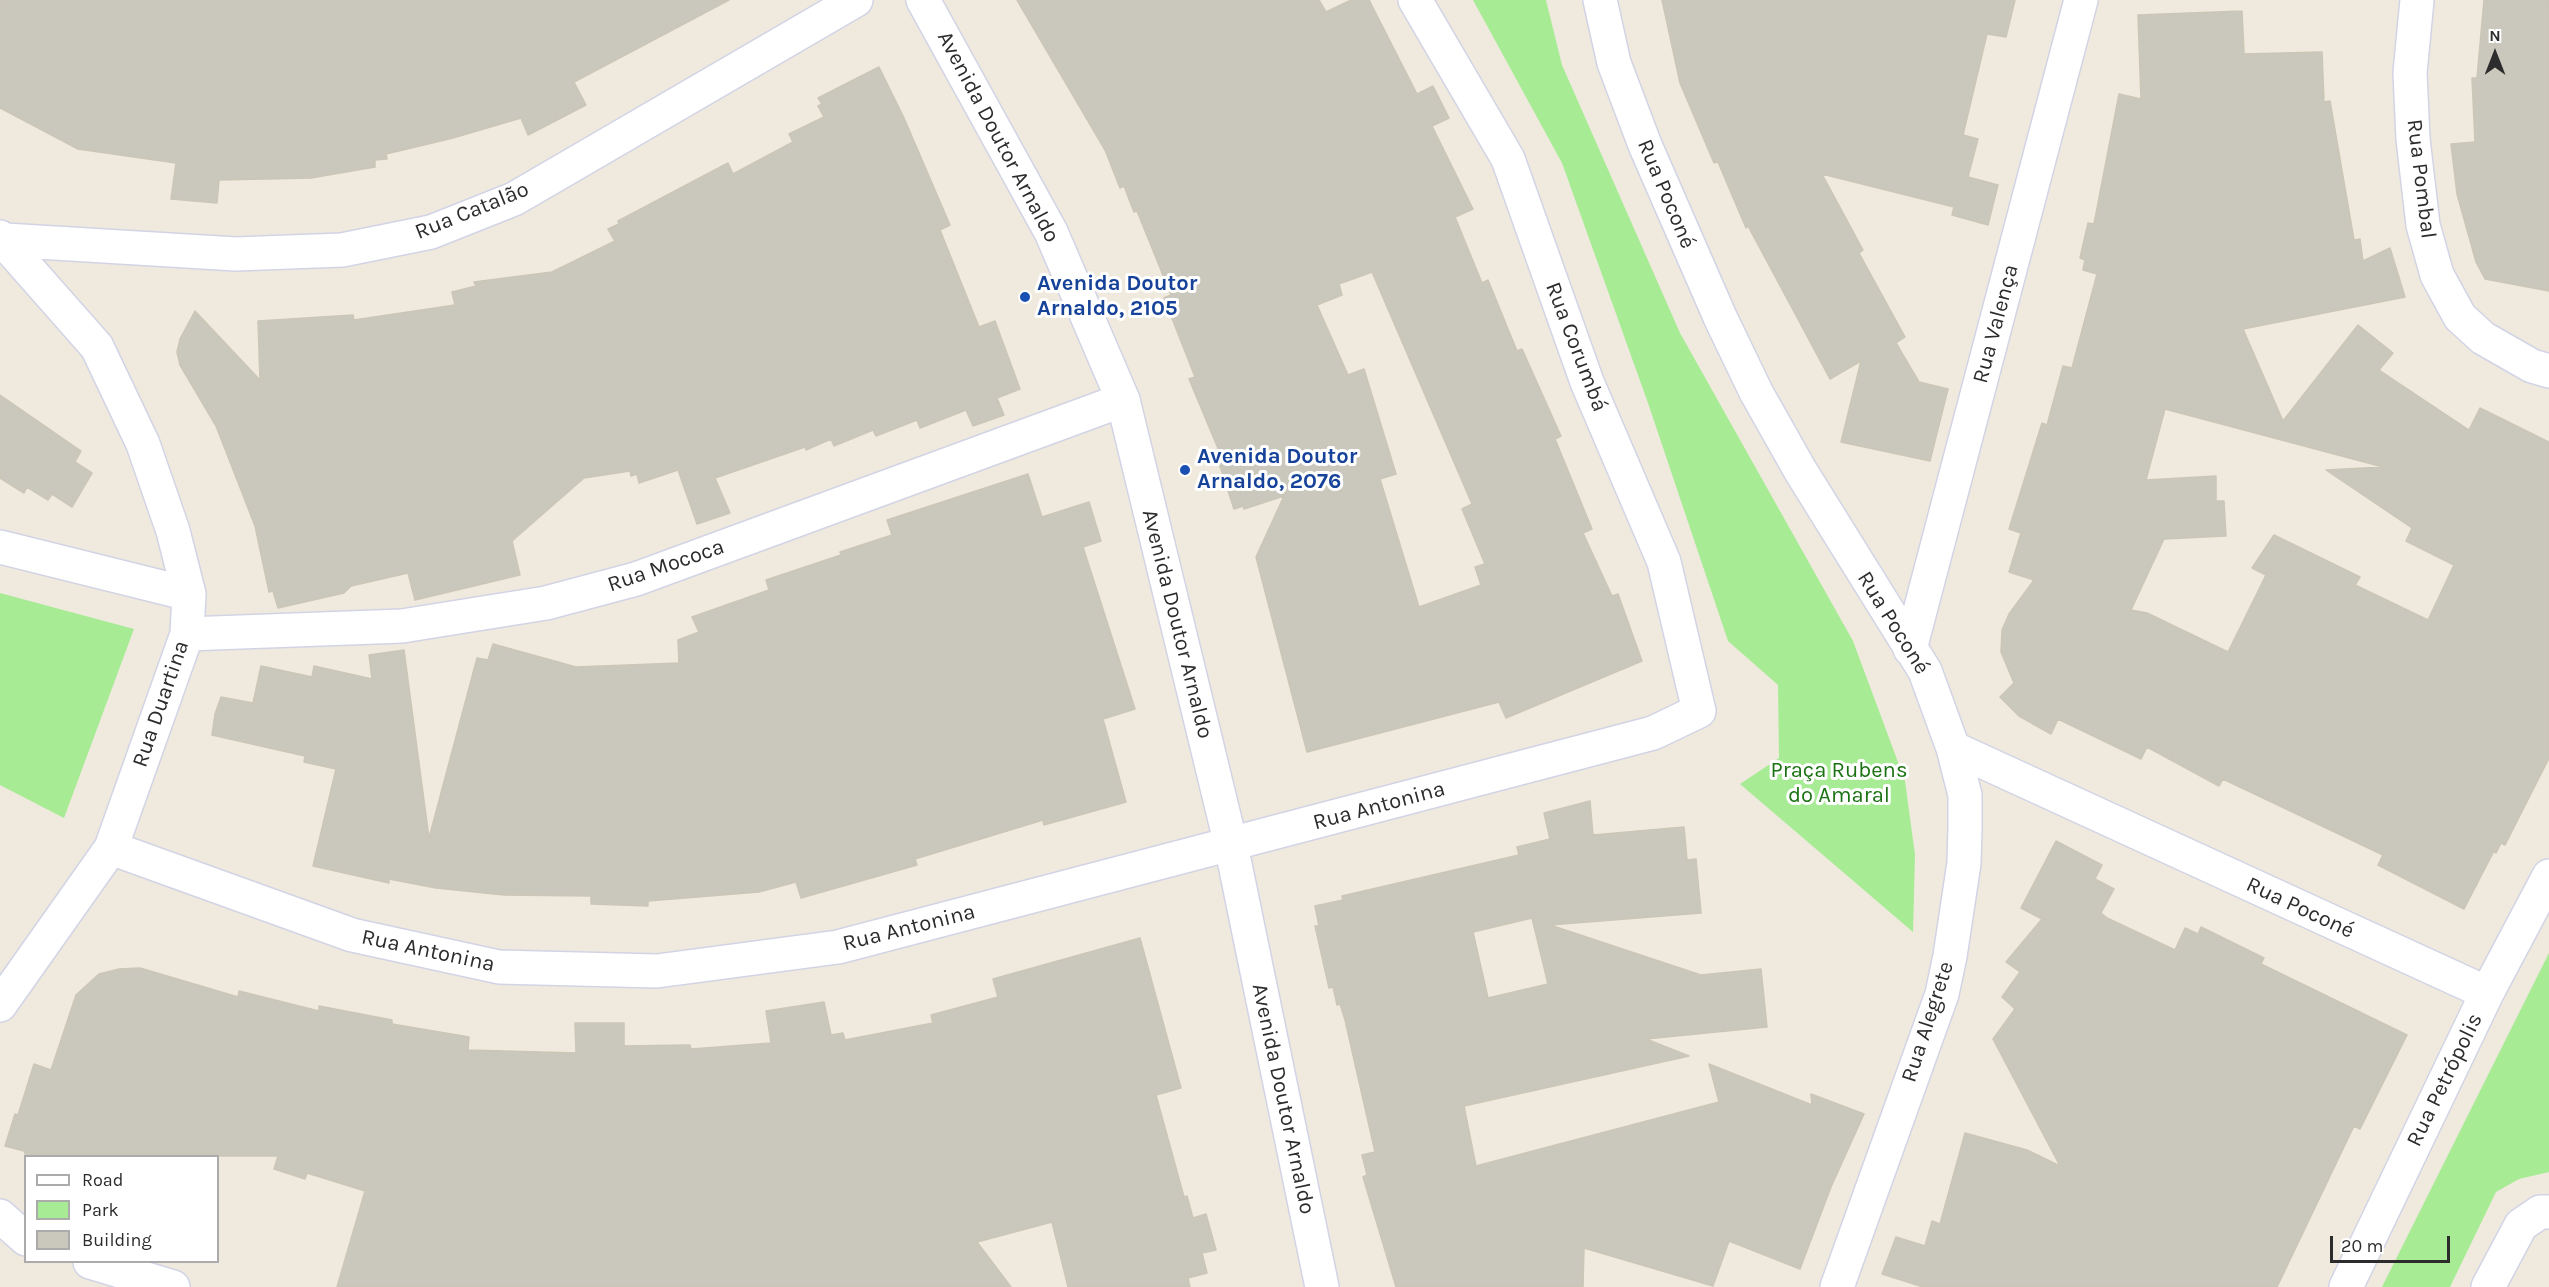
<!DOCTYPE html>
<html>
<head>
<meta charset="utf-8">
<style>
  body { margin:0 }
  #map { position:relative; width:2549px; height:1287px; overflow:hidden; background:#efeadd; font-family:Karla,sans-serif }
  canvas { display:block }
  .legend { position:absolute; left:24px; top:1155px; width:195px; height:108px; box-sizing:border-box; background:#fff; border:2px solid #ababab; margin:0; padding:8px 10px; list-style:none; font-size:18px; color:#2c2c2c }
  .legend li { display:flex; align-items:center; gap:12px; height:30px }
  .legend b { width:30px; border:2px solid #ababab }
  .north { position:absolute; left:2465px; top:24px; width:60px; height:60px; -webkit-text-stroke:4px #fff; paint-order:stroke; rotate:0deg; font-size:16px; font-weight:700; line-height:24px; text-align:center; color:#2c2c2c }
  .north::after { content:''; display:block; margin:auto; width:21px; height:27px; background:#2c2c2c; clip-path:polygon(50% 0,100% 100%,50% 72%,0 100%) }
  .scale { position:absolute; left:2330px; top:1236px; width:120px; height:27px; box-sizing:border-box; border:3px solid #2c2c2c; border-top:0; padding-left:8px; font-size:18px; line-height:21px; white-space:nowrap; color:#2c2c2c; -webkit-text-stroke:4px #fff; paint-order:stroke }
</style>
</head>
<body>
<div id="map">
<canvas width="2549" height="1287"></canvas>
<ul class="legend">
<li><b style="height:8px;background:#fff"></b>Road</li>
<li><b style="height:16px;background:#a7eb95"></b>Park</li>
<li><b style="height:16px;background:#cac8bc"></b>Building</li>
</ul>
<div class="north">N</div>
<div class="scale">20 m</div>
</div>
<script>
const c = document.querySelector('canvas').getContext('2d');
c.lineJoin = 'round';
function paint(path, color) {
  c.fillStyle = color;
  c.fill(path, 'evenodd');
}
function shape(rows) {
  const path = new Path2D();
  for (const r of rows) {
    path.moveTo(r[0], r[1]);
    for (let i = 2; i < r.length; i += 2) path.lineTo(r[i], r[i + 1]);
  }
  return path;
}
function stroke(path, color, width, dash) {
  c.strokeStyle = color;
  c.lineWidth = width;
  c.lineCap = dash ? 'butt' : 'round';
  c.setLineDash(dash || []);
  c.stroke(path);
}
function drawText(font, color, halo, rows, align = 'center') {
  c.font = font + ' Karla,sans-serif';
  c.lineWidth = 6;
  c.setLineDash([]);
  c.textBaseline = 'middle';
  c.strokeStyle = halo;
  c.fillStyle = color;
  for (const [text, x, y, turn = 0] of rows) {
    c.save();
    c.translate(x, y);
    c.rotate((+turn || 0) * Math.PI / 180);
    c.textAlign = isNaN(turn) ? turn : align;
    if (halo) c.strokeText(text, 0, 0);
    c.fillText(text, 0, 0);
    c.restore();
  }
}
paint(shape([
  [1473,0,1546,0,1562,65,1680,333,1853,641,1905,781,1915,855,1913,932,1740,784,1779,758,1778,685,1728,641,1648,403,1562,163],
  [0,593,134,629,64,818,0,785],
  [2549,953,2549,1172,2519,1179,2496,1192,2450,1287,2382,1287]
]), '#a7eb95');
const building = shape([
  [0,0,729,0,574,82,586,105,528,135,521,118,453,138,386,154,387,159,375,160,375,167,311,178,219,180,217,203,171,199,176,163,78,149,0,108,0,0],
  [1017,0,1319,0,1326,12,1351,0,1369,0,1417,94,1433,86,1449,118,1432,126,1473,209,1455,217,1482,283,1488,280,1517,351,1522,349,1561,436,1555,439,1592,529,1583,533,1612,596,1618,594,1642,661,1506,718,1499,702,1307,752,1256,557,1284,496,1244,509,1243,506,1234,509,1218,460,1222,458,1189,379,1195,377,1164,298,1171,295,1137,211,1134,212,1124,186,1120,188,1105,150,1017,0],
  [1372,272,1472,504,1462,509,1485,564,1475,567,1481,585,1419,607,1380,479,1396,474,1364,369,1348,375,1317,305,1342,295,1339,284,1372,272],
  [1662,0,2015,0,2006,37,1987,34,1963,135,1978,139,1968,177,1998,185,1988,225,1952,215,1954,207,1822,174,1863,250,1859,253,1905,337,1896,343,1919,382,1948,389,1930,461,1841,442,1861,361,1830,379,1748,226,1746,228,1718,162,1714,163,1680,83,1662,0],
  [2484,0,2549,0,2549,291,2485,279,2476,262,2457,194,2451,144,2475,142,2472,78,2477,78,2484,0],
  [2242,11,2244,54,2322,52,2324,102,2330,101,2354,240,2360,239,2363,261,2390,248,2405,297,2243,329,2283,421,2358,325,2393,353,2379,370,2469,430,2480,408,2549,442,2549,758,2505,845,2501,843,2496,853,2494,851,2464,909,2378,865,2383,855,2223,779,2219,786,2147,747,2141,759,2058,719,2051,734,2019,716,2000,697,2014,683,2001,652,2002,630,2009,614,2034,580,2009,572,2021,533,2009,529,2042,423,2047,425,2063,366,2072,368,2097,274,2083,270,2085,260,2080,258,2088,223,2094,224,2119,94,2141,99,2138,15,2242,11],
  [2165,409,2383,467,2326,470,2412,528,2406,541,2454,565,2428,620,2355,585,2360,577,2274,535,2252,568,2266,575,2228,652,2147,613,2131,610,2164,539,2226,536,2224,501,2216,501,2216,476,2146,480,2165,409],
  [879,67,904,118,950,225,940,230,979,327,995,321,1020,389,997,398,1004,415,973,426,966,410,920,428,917,420,876,436,873,430,834,446,831,439,806,450,805,447,715,478,730,513,697,524,678,470,639,483,637,474,631,476,630,471,584,478,512,541,520,575,415,600,408,573,351,586,344,593,278,608,273,591,269,592,255,526,216,426,180,365,177,352,180,339,195,311,260,380,258,321,353,315,354,320,455,305,452,292,476,286,474,282,552,272,615,241,608,229,619,224,618,221,728,163,733,174,793,142,789,134,824,117,818,106,822,104,818,98,879,67],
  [0,395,81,451,75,462,92,473,72,507,52,494,48,500,27,487,24,493,0,478,0,395],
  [1028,474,1042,517,1089,502,1101,541,1083,547,1135,709,1103,719,1126,802,1044,825,1043,820,915,859,917,865,801,898,796,882,759,892,648,901,648,906,591,904,591,896,504,895,436,888,389,879,389,883,313,866,336,769,304,762,305,756,212,735,215,714,221,697,253,703,261,666,312,677,314,666,372,679,369,655,404,650,429,838,477,658,488,660,493,644,576,667,679,663,678,640,699,632,692,617,769,590,766,580,841,555,840,552,892,535,887,520,1028,474],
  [1590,801,1593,835,1684,827,1687,860,1696,859,1701,913,1550,925,1701,975,1761,969,1767,1027,1646,1039,1689,1056,1464,1106,1476,1166,1719,1102,1709,1064,1812,1105,1811,1094,1864,1114,1831,1187,1800,1269,1729,1241,1713,1286,1584,1248,1583,1287,1396,1287,1363,1177,1367,1175,1362,1155,1375,1152,1345,1020,1340,1004,1337,1005,1333,987,1329,988,1315,926,1319,926,1315,906,1343,900,1342,896,1519,855,1517,847,1550,839,1544,813,1590,801],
  [1532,918,1548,984,1488,998,1473,932,1532,918],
  [2056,841,2102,865,2095,879,2114,889,2101,913,2107,918,2175,950,2185,928,2198,934,2201,927,2264,958,2261,964,2407,1035,2360,1129,2354,1126,2277,1287,1923,1287,1882,1274,1896,1237,1925,1246,1932,1221,1940,1224,1965,1133,2027,1150,2060,1166,1993,1039,2015,1009,2002,997,2020,972,2006,962,2042,919,2021,908,2056,841],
  [1140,938,1181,1088,1156,1095,1184,1197,1187,1196,1193,1218,1206,1214,1216,1250,1202,1253,1207,1273,1188,1278,1190,1287,1068,1287,1052,1222,977,1242,1011,1287,337,1287,365,1191,307,1173,305,1179,274,1169,278,1156,26,1156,24,1151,5,1146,15,1114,18,1115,34,1064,51,1070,76,995,99,974,119,969,140,968,238,997,239,991,319,1011,319,1006,392,1020,392,1024,469,1037,468,1050,576,1053,575,1023,624,1023,624,1046,690,1045,691,1049,771,1043,766,1011,824,1002,831,1035,843,1033,845,1040,933,1023,931,1015,998,997,993,979,1140,938]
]);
paint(building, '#cac8bc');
stroke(building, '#cbc6b6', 1.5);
const minor = shape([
  [1600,0,1614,63,1645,145,1720,317,1756,392,1800,470,1925,671,1953,748,2487,993],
  [2417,0,2410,73,2413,139,2423,225,2437,275,2460,317,2483,338,2532,366,2549,371],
  [0,237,97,347,143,444,173,531,189,594,187,634,111,848,0,1005],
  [5,240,236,254,342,250,431,232,514,199,856,0],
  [0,547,189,594],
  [187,634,402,626,546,603,636,579,1123,400],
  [1910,649,2081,0],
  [111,848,352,935,499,967,657,971,838,947,1653,733,1699,711,1664,562,1587,382,1508,159,1415,0],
  [0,1216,26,1239],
  [90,1262,173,1287],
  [1837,1287,1942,994,1950,956,1964,863,1965,828,1965,795,1953,748],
  [2346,1287,2487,993,2549,876],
  [2488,1287,2521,1225,2540,1212,2549,1212]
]);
const secondary = shape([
  [923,0,1051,232,1123,400,1231,845,1322,1287]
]);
stroke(minor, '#d2d4e6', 36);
stroke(secondary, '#d2d4e6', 36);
stroke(minor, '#fff', 33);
stroke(secondary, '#fff', 33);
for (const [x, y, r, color] of [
  [1025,297,6,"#1a4fb4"],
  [1185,470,6,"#1a4fb4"]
]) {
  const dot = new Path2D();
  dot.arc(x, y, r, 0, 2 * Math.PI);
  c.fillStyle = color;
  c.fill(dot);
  stroke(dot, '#fff', 2);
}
drawText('22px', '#2c2c2c', '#fff', [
  ["Avenida Doutor Arnaldo",998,137,62],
  ["Rua Pombal",2421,179,83],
  ["Rua Poconé",1666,194,67],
  ["Rua Catalão",472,211,-22],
  ["Rua Valença",1996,324,-75],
  ["Rua Corumbá",1576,347,69],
  ["Rua Mococa",666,566,-19],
  ["Rua Poconé",1893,623,58],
  ["Avenida Doutor Arnaldo",1177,624,76],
  ["Rua Duartina",161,704,-71],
  ["Rua Antonina",1379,806,-15],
  ["Rua Poconé",2300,908,25],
  ["Rua Antonina",909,928,-14],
  ["Rua Antonina",428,951,12],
  ["Rua Alegrete",1928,1022,-72],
  ["Rua Petrópolis",2445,1080,-64],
  ["Avenida Doutor Arnaldo",1283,1099,78]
]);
drawText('bold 22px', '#164399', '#fff', [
  ["Avenida Doutor",1037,284],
  ["Arnaldo, 2105",1037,309],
  ["Avenida Doutor",1197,457],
  ["Arnaldo, 2076",1197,482]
], 'left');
drawText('22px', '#1b7213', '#fff', [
  ["Praça Rubens",1839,771],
  ["do Amaral",1839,796]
]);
</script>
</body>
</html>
